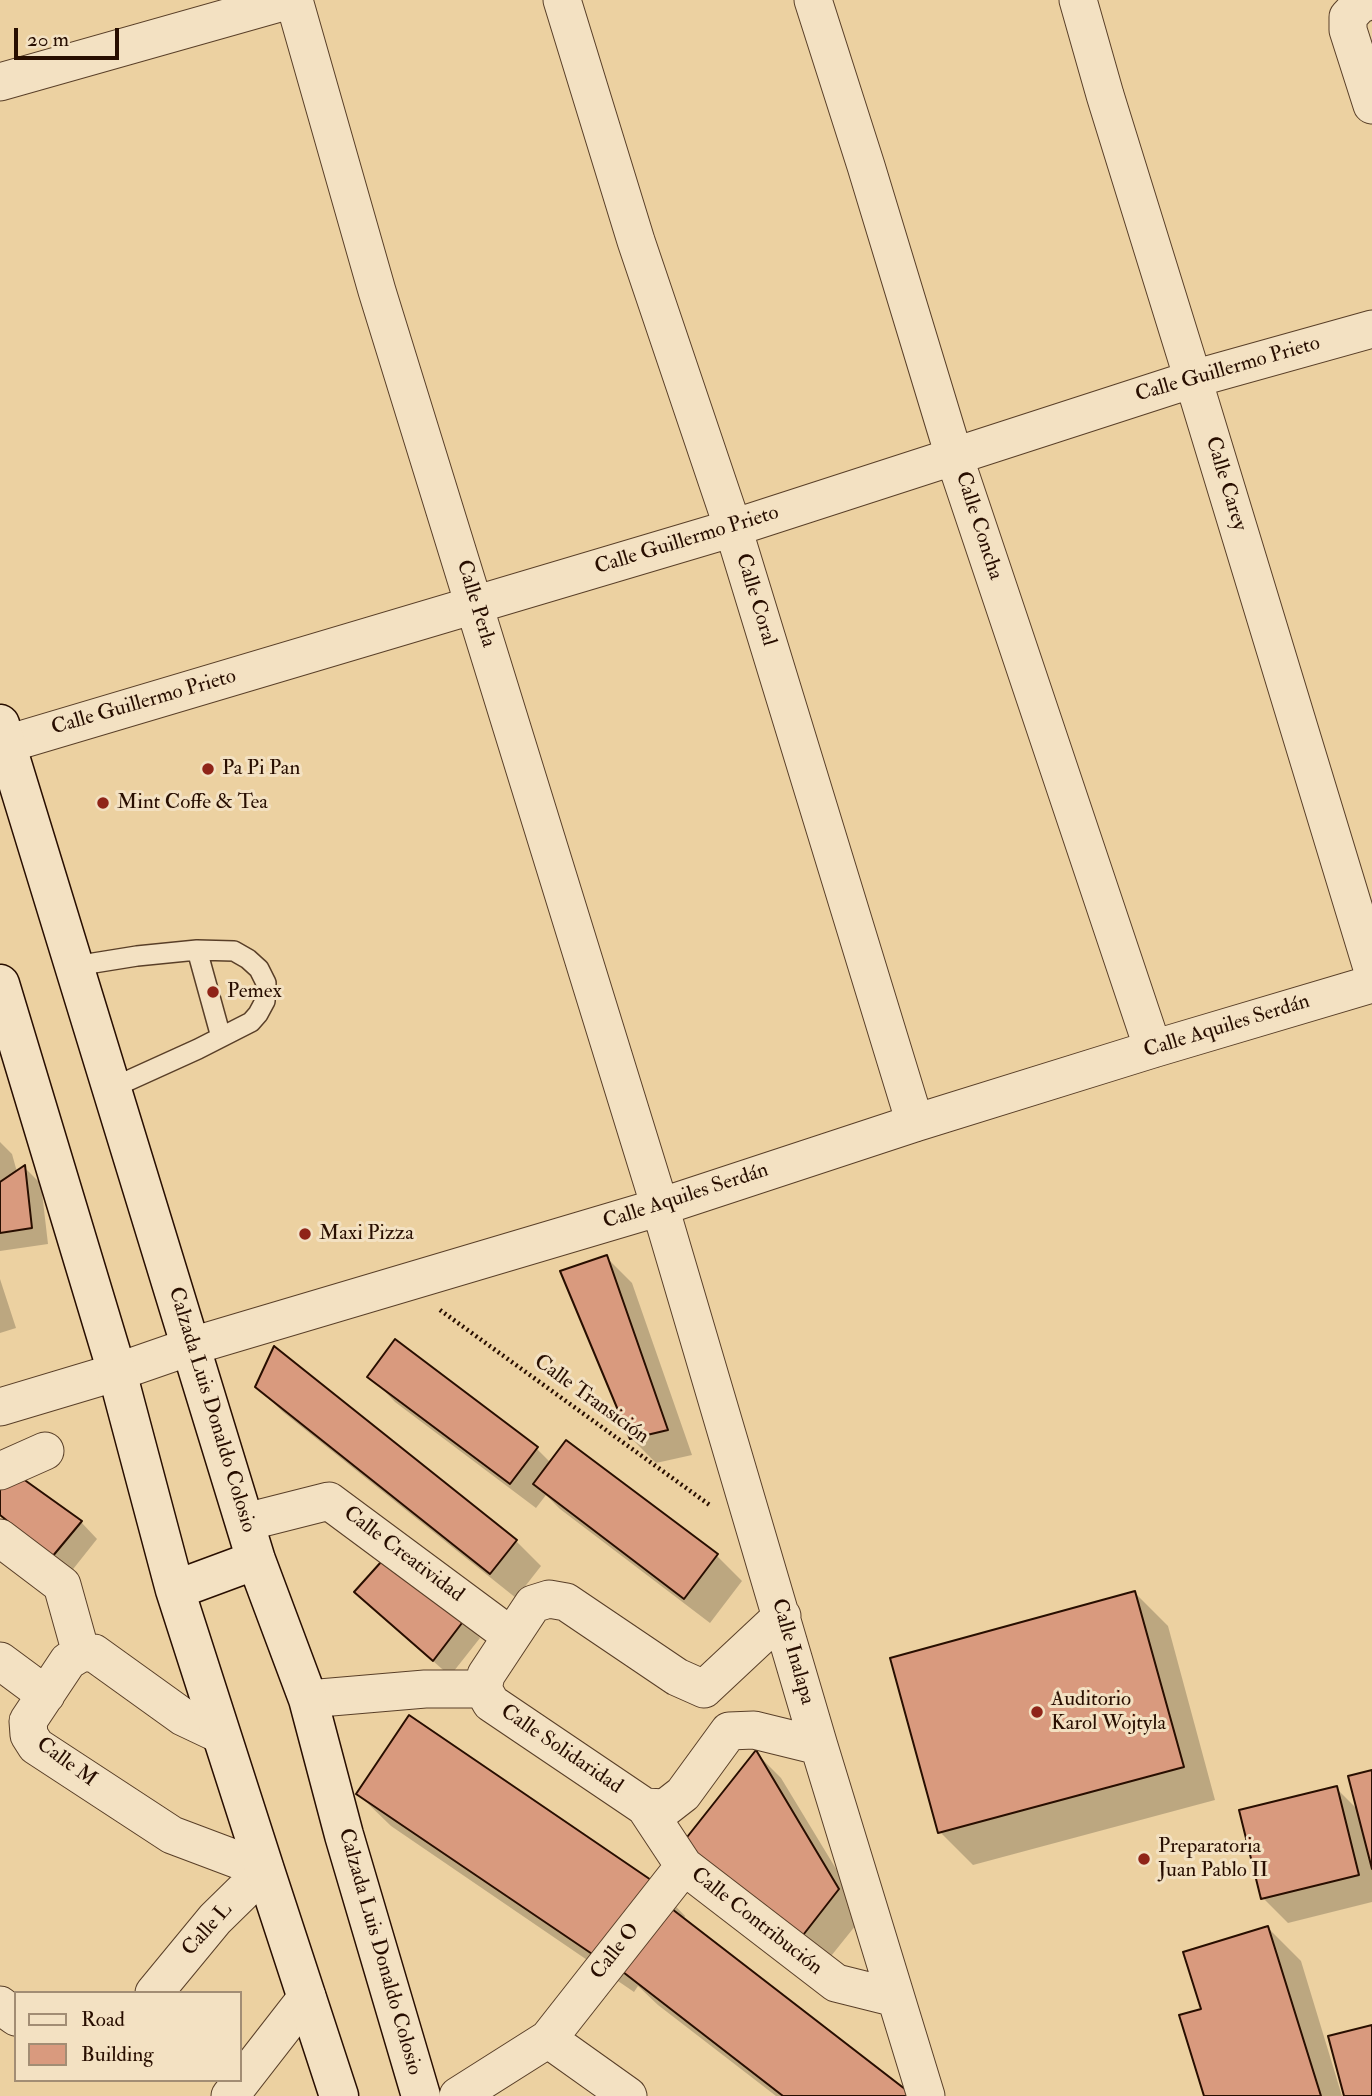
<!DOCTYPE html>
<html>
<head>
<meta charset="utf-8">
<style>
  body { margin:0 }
  #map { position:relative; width:1372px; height:2096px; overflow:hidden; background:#ecd1a1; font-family:"IM FELL Double Pica",serif }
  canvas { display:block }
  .legend { position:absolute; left:14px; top:1991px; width:228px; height:91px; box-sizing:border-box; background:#f3e1c2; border:2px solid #a28d74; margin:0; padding:9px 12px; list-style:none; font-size:21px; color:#280e00 }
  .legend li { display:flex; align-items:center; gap:14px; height:35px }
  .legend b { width:35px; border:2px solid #a28d74 }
  .scale { position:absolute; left:14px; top:28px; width:105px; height:32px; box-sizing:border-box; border:4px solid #280e00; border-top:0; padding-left:9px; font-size:21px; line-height:24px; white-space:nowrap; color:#280e00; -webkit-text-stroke:5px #f3e1c2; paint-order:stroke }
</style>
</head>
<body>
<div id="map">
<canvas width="1372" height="2096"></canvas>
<ul class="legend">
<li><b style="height:9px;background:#f3e1c2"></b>Road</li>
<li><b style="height:19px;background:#d99a7e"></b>Building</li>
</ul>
<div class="scale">20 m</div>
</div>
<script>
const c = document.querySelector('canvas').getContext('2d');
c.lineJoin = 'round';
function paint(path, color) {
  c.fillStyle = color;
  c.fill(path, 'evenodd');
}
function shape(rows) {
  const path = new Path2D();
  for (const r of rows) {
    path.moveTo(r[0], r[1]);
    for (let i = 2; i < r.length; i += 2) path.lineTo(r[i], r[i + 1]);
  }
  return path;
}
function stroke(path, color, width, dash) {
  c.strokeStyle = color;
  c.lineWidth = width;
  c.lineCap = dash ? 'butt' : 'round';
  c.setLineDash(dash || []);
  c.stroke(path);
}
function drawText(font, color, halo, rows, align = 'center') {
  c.font = font + ' "IM FELL Double Pica",serif';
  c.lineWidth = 6;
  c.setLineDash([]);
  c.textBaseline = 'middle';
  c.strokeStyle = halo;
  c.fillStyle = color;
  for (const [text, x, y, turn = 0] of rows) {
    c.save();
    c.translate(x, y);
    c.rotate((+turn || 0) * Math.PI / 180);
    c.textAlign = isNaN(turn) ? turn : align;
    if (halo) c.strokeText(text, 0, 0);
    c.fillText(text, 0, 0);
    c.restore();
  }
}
paint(shape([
  [0,1142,12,1154,17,1172,24,1167,41,1184,48,1244,0,1251],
  [606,1257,632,1283,692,1455,656,1463,631,1438],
  [0,1279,16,1328,0,1333],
  [370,1376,536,1448,551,1463,717,1556,742,1581,710,1623,560,1509,546,1495,536,1508,395,1402],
  [257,1387,516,1541,541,1566,516,1598,283,1412],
  [0,1482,81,1522,97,1539,70,1573,0,1516],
  [1135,1593,1168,1626,1215,1800,973,1865,940,1832],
  [373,1608,463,1621,480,1638,450,1676],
  [756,1753,781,1778,864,1915,819,1971,727,1894],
  [1372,1772,1372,1902,1288,1923,1263,1898,1336,1788,1359,1811],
  [358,1794,653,1883,685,1916,683,1920,912,2096,776,2096,658,2005,638,1986,634,1992,391,1826],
  [1268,1928,1301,1961,1342,2096,1206,2096,1203,2010]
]), '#0003');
const building = shape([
  [25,1165,32,1228,0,1233,0,1182,25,1165],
  [607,1255,668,1430,630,1439,560,1271,607,1255],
  [395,1339,538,1447,510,1484,367,1377,395,1339],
  [274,1346,517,1540,490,1574,255,1387,274,1346],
  [566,1440,718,1554,684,1599,533,1484,566,1440],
  [12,1471,82,1521,52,1557,0,1515,0,1480,12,1471],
  [381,1562,465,1619,433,1661,354,1592,381,1562],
  [1135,1591,1184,1767,938,1833,890,1658,1135,1591],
  [409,1715,654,1882,601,1960,356,1794,409,1715],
  [756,1750,839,1889,793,1948,680,1846,756,1750],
  [1372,1770,1372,1869,1348,1776,1372,1770],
  [1337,1786,1359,1875,1261,1899,1239,1810,1337,1786],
  [672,1909,914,2096,783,2096,623,1972,672,1909],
  [1268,1926,1321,2096,1204,2096,1179,2015,1201,2009,1183,1952,1268,1926],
  [1372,2025,1372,2096,1344,2096,1328,2036,1372,2025]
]);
paint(building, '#d99a7e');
stroke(building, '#280e00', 2);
const lane = shape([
  [197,950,221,1037],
  [75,966,137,956,197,950,234,951,248,959,259,969,266,983,265,1001,258,1014,251,1022,198,1049,112,1088]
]);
const street = shape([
  [294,0,377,291,660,1207,819,1746,926,2096],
  [562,0,636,241,733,528,915,1123],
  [813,0,866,166,954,456,1153,1049],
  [1078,0,1105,95,1193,379,1372,968],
  [1372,0,1359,5,1348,17,1348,30,1372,105],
  [0,82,290,0],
  [0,746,733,528,1193,379,1372,329],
  [0,1407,117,1372,192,1346,660,1207,915,1123,1153,1049,1372,984],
  [0,1471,45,1451],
  [246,1522,329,1501,511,1636],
  [0,1538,62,1585,81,1653],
  [0,1661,46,1695],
  [483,1689,491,1703,645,1807,684,1866,836,1983,896,1998],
  [483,1689,486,1675,533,1604,549,1599,566,1602,677,1677,704,1689],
  [704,1689,782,1616],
  [308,1699,425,1689,483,1689],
  [729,1731,754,1730,819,1746],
  [645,1807,665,1808,683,1794,729,1731],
  [154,1993,215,1919,265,1870,172,1835,36,1746,29,1735,28,1721,68,1661,81,1653,94,1653,183,1717,221,1735],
  [0,2005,16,2017],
  [548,2039,628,2096],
  [230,2096,307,1997],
  [458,2096,548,2039,684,1866]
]);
const secondary = shape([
  [0,724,256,1560,308,1699,344,1835,421,2096],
  [0,984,117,1372,175,1590,265,1870,339,2096],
  [175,1590,256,1560]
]);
stroke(lane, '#593f28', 22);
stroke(street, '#593f28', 39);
stroke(secondary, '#280e00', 41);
stroke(shape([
  [440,1310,711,1506]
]), '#280e00', 4.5, [2, 3.5]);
stroke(lane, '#f3e1c2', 19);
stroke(street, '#f3e1c2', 37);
stroke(secondary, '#f3e1c2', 38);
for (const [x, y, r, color] of [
  [208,769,7,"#8f2418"],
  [103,803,7,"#8f2418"],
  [213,992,7,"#8f2418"],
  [305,1234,7,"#8f2418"],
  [1037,1712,7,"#8f2418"],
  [1144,1859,7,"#8f2418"]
]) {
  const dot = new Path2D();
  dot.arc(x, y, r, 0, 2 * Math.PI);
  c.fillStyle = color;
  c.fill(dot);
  stroke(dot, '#f3e1c2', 2.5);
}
drawText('21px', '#280e00', '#f3e1c2', [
  ["Calle Guillermo Prieto",1228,370,-16],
  ["Calle Carey",1225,484,73],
  ["Calle Concha",978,526,72],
  ["Calle Guillermo Prieto",687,541,-17],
  ["Calle Coral",755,600,73],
  ["Calle Perla",475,604,73],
  ["Calle Guillermo Prieto",144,703,-16],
  ["Calle Aquiles Serdán",1227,1027,-17],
  ["Calle Aquiles Serdán",686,1197,-18],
  ["Calle Transición",591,1400,36],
  ["Calzada Luis Donaldo Colosio",211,1410,73],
  ["Calle Creatividad",403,1555,37],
  ["Calle Inalapa",792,1652,74],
  ["Calle Solidaridad",561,1750,34],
  ["Calle M",66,1763,36],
  ["Calle Contribución",756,1922,38],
  ["Calle L",208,1930,-48],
  ["Calzada Luis Donaldo Colosio",379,1952,74],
  ["Calle O",616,1952,-52]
]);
drawText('21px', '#280e00', '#f3e1c2', [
  ["Pa Pi Pan",222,769],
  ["Mint Coffe & Tea",117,803],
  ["Pemex",227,992],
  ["Maxi Pizza",319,1234],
  ["Auditorio",1051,1700],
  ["Karol Wojtyla",1051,1724],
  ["Preparatoria",1158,1847],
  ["Juan Pablo II",1158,1871]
], 'left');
</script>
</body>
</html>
